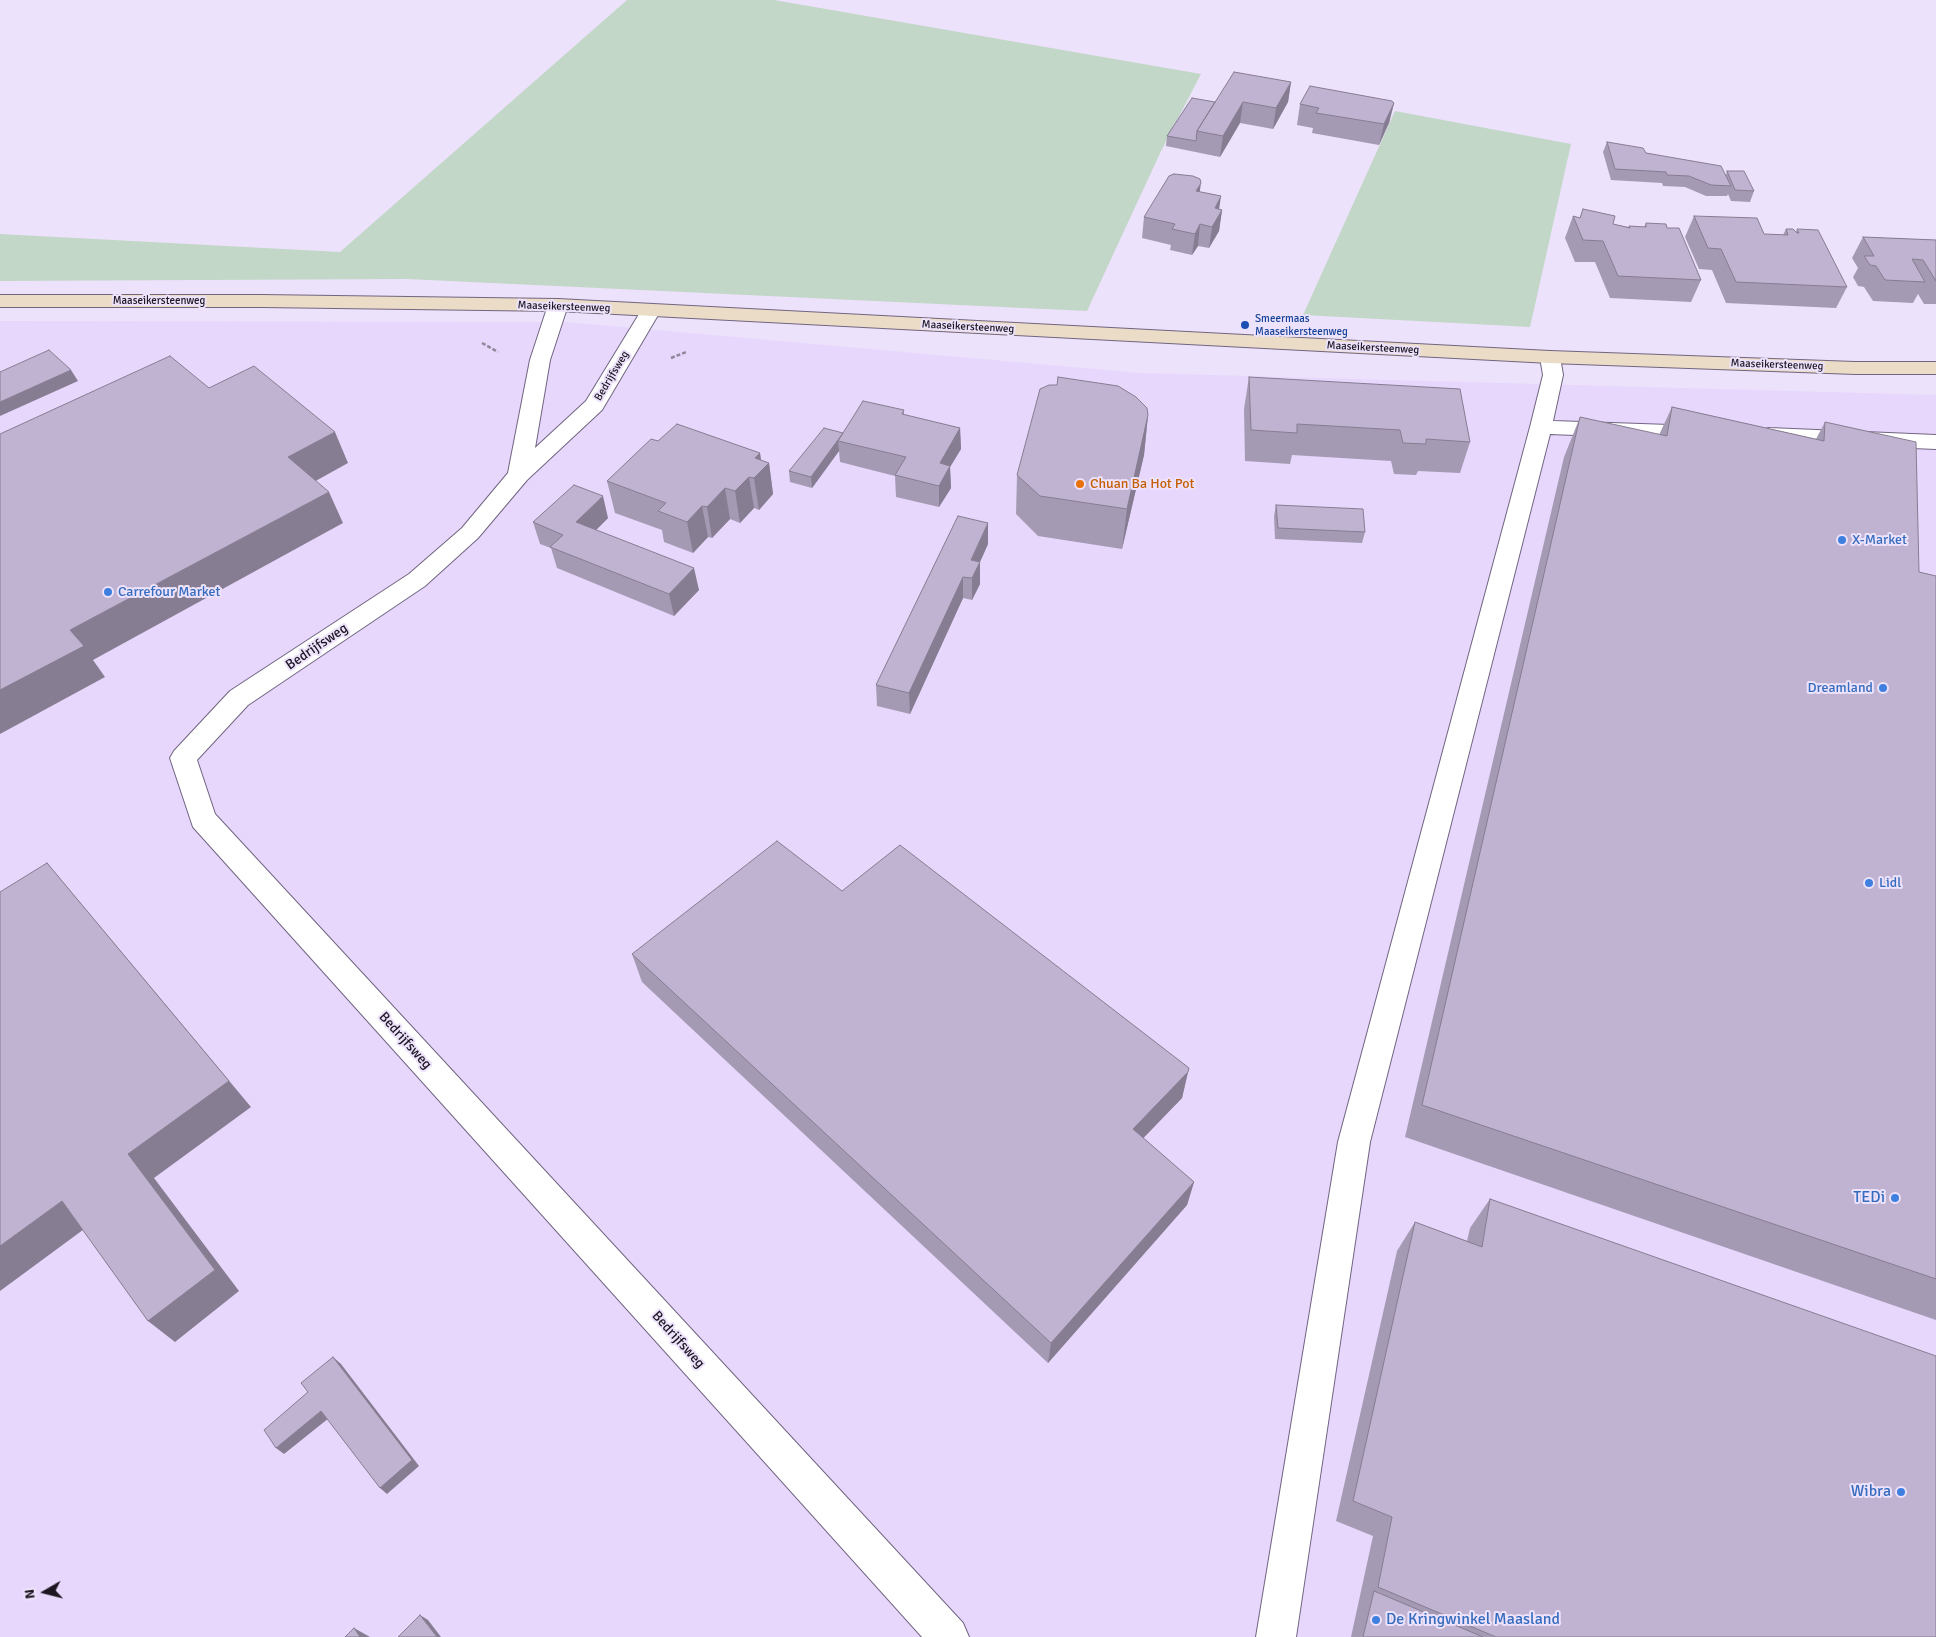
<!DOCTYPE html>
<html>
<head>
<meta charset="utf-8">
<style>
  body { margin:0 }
  #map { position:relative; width:1936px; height:1637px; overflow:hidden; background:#ede2fb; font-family:Signika,sans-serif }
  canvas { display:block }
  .north { position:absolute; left:20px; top:1567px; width:50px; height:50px; -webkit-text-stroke:4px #ede2fb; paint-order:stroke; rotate:262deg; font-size:14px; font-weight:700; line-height:20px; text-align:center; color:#1b1620 }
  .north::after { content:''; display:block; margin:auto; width:18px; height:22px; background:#1b1620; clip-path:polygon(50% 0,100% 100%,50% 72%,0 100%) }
</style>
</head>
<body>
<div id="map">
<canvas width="1936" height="1637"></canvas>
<div class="north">N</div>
</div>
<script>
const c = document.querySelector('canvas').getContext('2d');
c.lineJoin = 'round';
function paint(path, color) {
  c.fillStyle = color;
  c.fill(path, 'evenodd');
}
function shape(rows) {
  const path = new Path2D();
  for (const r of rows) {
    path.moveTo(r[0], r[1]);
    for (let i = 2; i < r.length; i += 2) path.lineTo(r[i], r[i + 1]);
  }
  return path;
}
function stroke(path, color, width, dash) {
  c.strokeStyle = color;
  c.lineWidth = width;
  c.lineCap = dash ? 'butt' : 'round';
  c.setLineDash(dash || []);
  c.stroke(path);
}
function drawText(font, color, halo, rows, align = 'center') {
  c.font = font + ' Signika,sans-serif';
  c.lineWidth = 4;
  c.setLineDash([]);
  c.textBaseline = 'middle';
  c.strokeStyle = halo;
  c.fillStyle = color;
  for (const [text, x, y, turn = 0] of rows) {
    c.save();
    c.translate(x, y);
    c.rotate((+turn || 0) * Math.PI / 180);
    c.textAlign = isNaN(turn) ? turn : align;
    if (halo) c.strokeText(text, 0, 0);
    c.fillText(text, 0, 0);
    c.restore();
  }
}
paint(shape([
  [0,321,566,322,1140,373,1936,395,1936,1637,0,1637]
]), '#e7d7fd');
paint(shape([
  [627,0,774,0,1201,74,1162,149,1087,311,407,279,0,281,0,234,340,252],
  [1395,111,1571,144,1530,327,1303,315]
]), '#c2d7c7');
const service = shape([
  [1550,351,1557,353,1560,357,1563,375,1553,421,1699,426,1707,428,1710,433,1707,438,1699,440,1550,434,1370,1142,1296,1637,1256,1637,1338,1142,1530,427,1543,375,1540,357,1543,353,1550,351],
  [1769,428,1936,435,1936,449,1769,442,1761,440,1758,435,1761,430,1769,428]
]);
const minor = shape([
  [558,299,565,301,568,305,550,360,535,448,586,401,644,306,651,304,658,306,661,310,602,410,527,480,478,538,425,586,248,705,197,760,215,814,963,1623,969,1637,922,1637,193,827,170,758,174,751,230,691,409,574,462,528,508,473,530,360,548,305,551,301,558,299]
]);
const secondary = shape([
  [0,295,261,295,558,299,1550,351,1855,362,1936,362,1936,374,1855,374,1550,363,558,311,261,307,0,307,0,295]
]);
stroke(service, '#716580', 2);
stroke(minor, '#716580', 2);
stroke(secondary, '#716580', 2);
stroke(shape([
  [482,343,498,352],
  [671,358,686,352]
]), '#90879a', 2.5, [4, 2]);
paint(service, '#fff');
paint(minor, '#fff');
paint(secondary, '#ebdcc7');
paint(shape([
  [1291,82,1288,102,1273,129,1240,123,1220,157,1166,146,1167,136,1215,102],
  [1394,103,1389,123,1379,145,1312,133,1313,128,1297,125,1300,104],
  [1607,142,1726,175,1727,171,1754,191,1750,202,1731,201,1728,194,1727,196,1706,196,1685,187,1663,186,1662,183,1611,180,1603,152],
  [1200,192,1219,209,1222,210,1219,231,1209,248,1198,246,1192,255,1170,250,1171,245,1142,238,1144,217],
  [1583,209,1613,224,1628,227,1629,226,1644,227,1646,223,1667,228,1701,280,1691,302,1610,298,1595,262,1575,262,1565,238,1573,216,1580,218],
  [1694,216,1764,234,1783,235,1786,229,1796,232,1797,229,1847,287,1836,308,1726,303,1712,270,1699,269,1685,237],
  [1863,237,1936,240,1936,304,1924,304,1918,294,1913,303,1873,301,1864,287,1858,286,1853,277,1858,268,1852,258],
  [1249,377,1470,442,1460,473,1418,471,1416,475,1394,474,1391,461,1292,455,1290,464,1245,461,1244,409],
  [1672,407,1816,439,1825,422,1919,572,1936,576,1936,1320,1405,1137,1564,457,1580,417,1659,435],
  [904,410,904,415,960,428,961,449,950,467,951,488,939,507,896,497,895,476,840,462,839,451,812,488,790,482,789,471,843,433],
  [1148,415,1144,455,1122,549,1038,536,1016,514,1017,475],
  [658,441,760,453,761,460,769,463,773,494,759,510,754,508,740,523,730,519,712,538,708,537,693,553,664,542,662,530,615,513,607,481],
  [1276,505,1365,532,1362,543,1275,539,1274,516],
  [608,518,596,530,699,590,674,616,557,568,551,548,540,544,533,522],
  [988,544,980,562,980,584,972,600,963,598,910,714,877,706,876,685],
  [842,891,1188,1072,1182,1098,1143,1138,1194,1182,1187,1205,1048,1363,642,982,632,954],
  [1490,1199,1936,1637,1351,1637,1373,1536,1336,1521,1397,1251,1415,1222,1467,1241,1470,1228]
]), '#a59ab4');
paint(shape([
  [1291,82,1288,102,1273,129,1276,108],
  [1243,102,1240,123,1220,157,1223,136],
  [1394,103,1389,123,1379,145,1384,124],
  [1201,183,1198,204,1196,191],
  [1221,196,1218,217,1222,210,1219,231,1209,248,1215,208],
  [1200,224,1198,246,1192,255,1195,234],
  [71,370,78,381,0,416,0,402],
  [1148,415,1144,455,1122,549,1127,509],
  [960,428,961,449,950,467,951,488,939,507,939,486,940,463],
  [335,432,348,463,303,488,288,457],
  [843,433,838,441,839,451,812,488,811,477],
  [760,453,762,470,769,463,773,494,759,510,754,478,755,458],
  [749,477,754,508,740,523,735,491],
  [725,488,730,519,712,538,707,507],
  [329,492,343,523,93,660,105,677,0,734,0,690,70,630],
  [603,496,608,518,582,544,576,522],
  [702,506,708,537,693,553,687,522],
  [988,523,988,544,975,573,980,562,980,584,972,600,972,578,971,560],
  [694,568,699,590,674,616,669,594],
  [963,577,963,598,910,714,909,693],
  [47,863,251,1107,154,1178,239,1291,175,1342,148,1321,128,1154],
  [1188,1072,1182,1098,1128,1154,1133,1129],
  [1194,1182,1187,1205,1048,1363,1051,1343],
  [62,1201,91,1224,0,1291,0,1246],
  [333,1357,341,1364,419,1466,387,1494,380,1488],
  [321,1411,329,1418,284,1454,276,1448],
  [420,1615,428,1620,441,1637,437,1637],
  [354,1628,370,1637,360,1637]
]), '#867d92');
const building = shape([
  [1234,72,1291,82,1276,108,1243,102,1223,136,1197,131,1234,72],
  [1310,86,1392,101,1394,103,1384,124,1316,113,1319,108,1300,104,1310,86],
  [1192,98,1215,102,1197,131,1196,141,1167,136,1192,98],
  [1607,142,1643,148,1646,153,1721,166,1731,186,1711,185,1689,176,1667,175,1666,172,1615,169,1607,142],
  [1727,171,1744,171,1754,191,1735,190,1727,171],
  [1174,174,1193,176,1200,179,1201,183,1196,191,1221,196,1215,208,1222,210,1212,227,1200,224,1195,234,1172,229,1175,224,1144,217,1169,176,1174,174],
  [1583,209,1615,216,1613,224,1630,228,1629,226,1646,227,1646,223,1666,224,1667,228,1679,228,1701,280,1618,276,1603,241,1583,240,1573,216,1580,218,1583,209],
  [1694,216,1757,218,1764,234,1788,235,1786,229,1793,229,1797,233,1799,233,1797,229,1818,230,1847,287,1736,282,1721,249,1708,248,1694,216],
  [1863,237,1936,240,1936,281,1923,260,1912,259,1925,282,1885,280,1876,266,1870,265,1864,256,1874,256,1863,237],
  [49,350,71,370,0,402,0,372,49,350],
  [170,356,209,388,254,366,335,432,288,457,329,492,70,630,84,646,0,690,0,434,170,356],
  [1058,377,1118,386,1136,397,1147,408,1148,415,1127,509,1040,496,1017,475,1040,389,1049,385,1057,385,1058,377],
  [1249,377,1460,389,1470,442,1426,439,1426,444,1403,443,1400,430,1297,424,1297,433,1251,430,1249,377],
  [863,401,904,410,902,414,960,428,940,463,950,466,939,486,895,475,906,457,838,441,863,401],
  [1672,407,1824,441,1825,422,1916,442,1919,572,1936,576,1936,1279,1422,1105,1580,417,1667,436,1672,407],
  [677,424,760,453,755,458,769,463,754,478,749,477,735,491,725,488,707,507,702,506,687,522,658,511,666,503,607,481,651,439,658,441,677,424],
  [824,428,843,433,811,477,789,471,824,428],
  [574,485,603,496,576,522,694,568,669,594,550,547,563,535,533,522,574,485],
  [1276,505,1363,509,1365,532,1278,528,1276,505],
  [958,516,988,523,971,560,980,562,972,578,963,577,909,693,876,685,958,516],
  [777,841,842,891,900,845,1189,1068,1188,1072,1133,1129,1194,1182,1051,1343,632,954,777,841],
  [47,863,229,1081,128,1154,215,1270,148,1321,62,1201,0,1246,0,892,47,863],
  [1490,1199,1936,1356,1936,1637,1496,1637,1378,1587,1392,1517,1353,1501,1415,1222,1482,1247,1490,1199],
  [333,1357,412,1460,380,1488,321,1411,276,1448,264,1430,308,1392,301,1383,333,1357],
  [1374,1591,1483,1637,1363,1637,1374,1591],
  [420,1615,437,1637,398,1637,420,1615],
  [354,1628,360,1637,345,1637,354,1628]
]);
paint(building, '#c0b3d1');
stroke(building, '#867d92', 1);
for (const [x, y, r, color] of [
  [1245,325,5,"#1a4fb4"],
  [1080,484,5,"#e8710a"],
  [1842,540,5,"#3f7fe0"],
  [108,592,5,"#3f7fe0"],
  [1883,688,5,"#3f7fe0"],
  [1869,883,5,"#3f7fe0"],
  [1895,1198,5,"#3f7fe0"],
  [1901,1492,5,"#3f7fe0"],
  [1376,1620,5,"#3f7fe0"]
]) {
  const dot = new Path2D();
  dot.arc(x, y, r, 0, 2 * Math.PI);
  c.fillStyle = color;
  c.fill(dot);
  stroke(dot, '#ede2fb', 2);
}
drawText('11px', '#1b1620', '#ede2fb', [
  ["Maaseikersteenweg",159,301],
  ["Maaseikersteenweg",564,307,2],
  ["Maaseikersteenweg",968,327,3],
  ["Maaseikersteenweg",1373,348,3],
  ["Maaseikersteenweg",1777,365,2],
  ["Bedrijfsweg",612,376,-59]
]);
drawText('11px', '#164399', '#ede2fb', [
  ["Smeermaas",1255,319],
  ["Maaseikersteenweg",1255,332]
], 'left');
drawText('14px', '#c56008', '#ede2fb', [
  ["Chuan Ba Hot Pot",1090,484]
], 'left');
drawText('14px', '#366cbe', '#ede2fb', [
  ["X-Market",1852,540],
  ["Carrefour Market",118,592],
  ["Dreamland",1873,688,"right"],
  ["Lidl",1879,883]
], 'left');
drawText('14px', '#1b1620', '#ede2fb', [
  ["Bedrijfsweg",317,647,-34],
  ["Bedrijfsweg",405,1041,48],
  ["Bedrijfsweg",678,1340,48]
]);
drawText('16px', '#366cbe', '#ede2fb', [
  ["TEDi",1885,1198],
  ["Wibra",1891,1492],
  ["De Kringwinkel Maasland",1386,1620,"left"]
], 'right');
</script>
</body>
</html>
